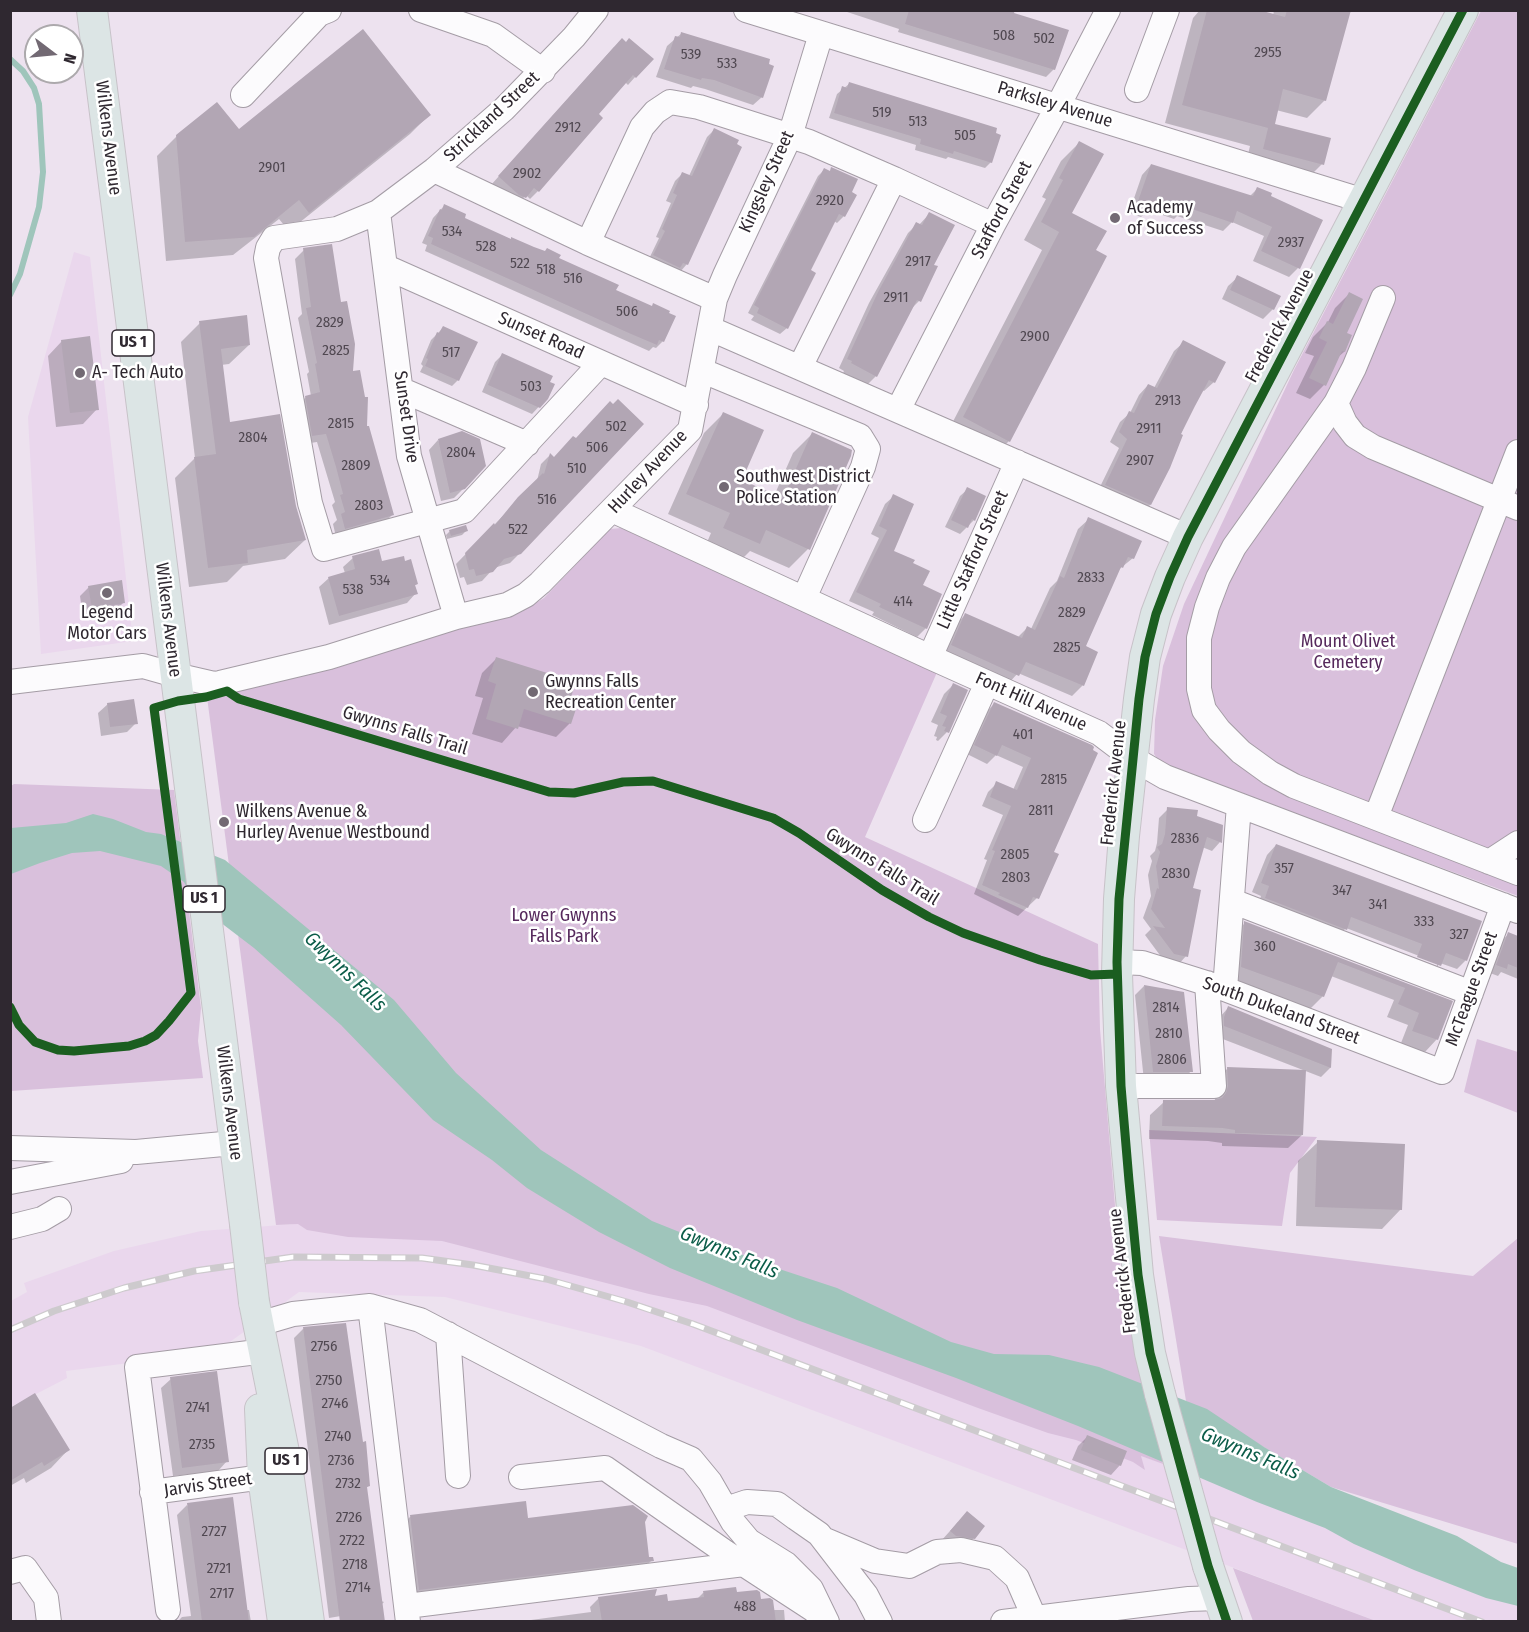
<!DOCTYPE html>
<html>
<head>
<meta charset="utf-8">
<style>
  body { margin:0 }
  #map { position:relative; width:1529px; height:1632px; overflow:hidden; background:#ede2ef; font-family:"Fira Sans Condensed",sans-serif }
  canvas { display:block }
  .frame { position:absolute; inset:0; border:12px solid #2f2830; pointer-events:none }
  .north { position:absolute; left:24px; top:24px; width:60px; height:60px; box-sizing:border-box; background:#fff; border:2px solid #aca9ac; border-radius:50%; rotate:106deg; font-size:16px; font-weight:700; line-height:24px; text-align:center; color:#2f2830 }
  .north::after { content:''; display:block; margin:auto; width:21px; height:27px; background:#726973; clip-path:polygon(50% 0,100% 100%,50% 72%,0 100%) }
</style>
</head>
<body>
<div id="map">
<canvas width="1529" height="1632"></canvas>
<div class="frame"></div>
<div class="north">N</div>
</div>
<script>
const c = document.querySelector('canvas').getContext('2d');
c.lineJoin = 'round';
function paint(path, color) {
  c.fillStyle = color;
  c.fill(path, 'evenodd');
}
function shape(rows) {
  const path = new Path2D();
  for (const r of rows) {
    path.moveTo(r[0], r[1]);
    for (let i = 2; i < r.length; i += 2) path.lineTo(r[i], r[i + 1]);
  }
  return path;
}
function stroke(path, color, width, dash) {
  c.strokeStyle = color;
  c.lineWidth = width;
  c.lineCap = dash ? 'butt' : 'round';
  c.setLineDash(dash || []);
  c.stroke(path);
}
function drawText(font, color, halo, rows, align = 'center') {
  c.font = font + ' "Fira Sans Condensed",sans-serif';
  c.lineWidth = 5;
  c.setLineDash([]);
  c.textBaseline = 'middle';
  c.strokeStyle = halo;
  c.fillStyle = color;
  for (const [text, x, y, turn = 0] of rows) {
    c.save();
    c.translate(x, y);
    c.rotate((+turn || 0) * Math.PI / 180);
    c.textAlign = isNaN(turn) ? turn : align;
    if (halo) c.strokeText(text, 0, 0);
    c.fillText(text, 0, 0);
    c.restore();
  }
}
paint(shape([
  [74,252,90,257,133,641,41,654,28,417],
  [322,1222,504,1234,742,1305,1518,1598,1518,1621,1376,1621,641,1346,445,1297,299,1292,216,1352,66,1371,67,1378,11,1407,11,1301,27,1292,24,1283,114,1251,201,1231]
]), '#ead7ed');
paint(shape([
  [1481,11,1518,11,1518,896,1161,764,1154,754,1155,720,1163,666,1184,604,1294,370],
  [621,528,938,670,865,837,1098,944,1100,1029,1123,1300,1163,1464,1141,1456,1145,1470,1133,1462,1076,1440,1048,1433,978,1408,707,1306,649,1294,442,1241,348,1237,307,1230,298,1224,276,1225,207,697,214,691,321,668,521,612,544,598,610,529],
  [14,784,174,790,201,1008,198,1041,203,1078,11,1091,11,786],
  [1477,1039,1518,1052,1518,1113,1464,1092],
  [1149,1130,1317,1137,1290,1173,1282,1226,1157,1220],
  [1159,1236,1473,1276,1518,1238,1518,1544,1331,1487,1186,1401],
  [1233,1568,1376,1621,1253,1621]
]), '#d9c0dc');
paint(shape([
  [93,814,113,819,146,832,161,834,225,860,394,1000,456,1073,541,1150,652,1221,682,1233,719,1244,758,1262,837,1288,951,1342,994,1354,1049,1355,1099,1367,1207,1409,1264,1447,1331,1487,1457,1536,1501,1562,1518,1568,1518,1606,1486,1598,1414,1570,1354,1544,1325,1528,1257,1502,1078,1426,956,1378,797,1320,670,1268,599,1232,527,1188,492,1160,433,1120,341,1025,254,948,195,903,184,882,161,866,100,851,72,853,40,863,11,874,11,828,66,823]
]), '#9fc5bb');
paint(shape([
  [841,10,1013,10,1012,14,1054,69,1046,77,898,32,899,29],
  [1200,10,1253,10,1273,16,1274,10,1349,10,1325,100,1307,118,1276,110,1273,125,1322,164,1304,182,1245,167,1250,146,1165,123,1193,18],
  [682,33,762,97,753,105,705,89,693,86,691,88,656,77,667,46],
  [614,47,651,59,628,85,625,82,597,114,601,118,538,191,530,199,526,195,517,205,491,185],
  [849,84,991,162,985,168,948,157,946,159,915,150,916,145,829,118,837,94],
  [429,115,410,134,289,231,279,219,233,255,166,261,157,156,177,136],
  [714,130,687,264,680,272,647,263,659,238,656,237,671,203,666,201,675,181,683,173,689,176,707,137],
  [1079,143,1070,214,1094,251,1009,441,991,459,946,435,1042,250,1024,240,1046,199,1042,197,1061,161],
  [1151,165,1250,196,1257,189,1298,268,1289,277,1253,261,1264,236,1232,222,1223,231,1177,216,1174,219,1148,210,1141,217,1129,213,1142,175],
  [825,169,829,172,832,169,850,193,844,216,837,223,834,221,809,271,787,328,780,334,751,320,754,316,748,313,818,176],
  [444,206,463,219,557,259,614,291,667,313,663,341,656,348,653,347,649,351,425,251,427,245,422,243,433,218],
  [930,213,932,265,919,301,910,310,876,376,867,385,843,373,844,371,839,368,869,303,908,233,917,224,919,225],
  [304,250,351,373,392,515,383,524,336,537,333,524,337,520,332,505,335,502,317,442,304,444,297,406,306,397,311,396,307,374,309,372,298,318,302,314,295,259],
  [1238,277,1279,297,1273,309,1263,319,1222,299,1228,286],
  [1349,294,1345,333,1350,336,1344,352,1337,358,1324,385,1310,399,1296,393,1314,356,1305,353,1313,337,1328,322,1335,308],
  [200,323,249,345,229,364,221,365,229,424,295,506,305,540,285,559,243,566,227,582,189,587,175,478,195,458,181,342],
  [443,328,458,380,452,386,420,372,423,366,421,364,431,340],
  [62,341,97,409,83,424,56,427,48,356],
  [1184,342,1214,382,1204,391,1202,390,1193,406,1150,505,1141,514,1096,495,1119,448,1110,442,1120,422,1130,413,1139,395,1148,385,1154,388,1174,351],
  [502,355,548,383,547,398,532,414,482,392,495,362],
  [723,414,740,480,774,496,793,453,812,434,808,549,789,568,750,551,739,562,705,547,711,533,668,514,704,433],
  [438,440,464,488,454,498,441,501,429,450],
  [575,440,520,553,510,563,494,568,482,581,467,585,464,577,460,578,456,564,537,481,541,464,550,455,554,459],
  [968,489,974,520,960,534,945,527,960,496],
  [894,496,892,552,911,563,921,585,940,595,926,628,917,637,872,615,874,612,849,601,879,538,871,534,885,504],
  [1089,519,1133,558,1117,571,1084,647,1083,685,1072,696,1018,673,1007,685,942,656,955,625,966,614,1017,638,1027,628,1031,629,1050,588,1057,581,1078,529],
  [450,531,466,531,462,535,447,539,446,535],
  [353,558,381,563,417,584,414,586,416,593,407,603,329,625,319,587,329,578,345,573,343,567],
  [89,587,124,602,114,612,83,617,80,596],
  [496,659,568,701,570,723,556,737,517,726,502,743,472,734,483,698,475,696,482,673],
  [953,685,947,732,938,741,936,740,937,737,934,736,938,725,931,722,944,694],
  [108,704,136,723,127,732,101,736,98,713],
  [994,704,1091,747,1052,853,1057,855,1037,898,1018,916,974,894,987,860,984,859,1003,815,982,806,988,792,997,783,1013,790,1023,767,996,755,987,764,967,754,985,713],
  [1168,809,1195,817,1220,842,1212,851,1202,847,1191,889,1186,956,1178,965,1165,962,1145,935,1151,929,1143,918,1151,896,1148,875,1152,861,1150,856,1155,851,1157,843,1159,818],
  [1276,845,1466,960,1457,969,1440,963,1430,975,1409,966,1413,957,1437,966,1437,963,1414,954,1346,928,1336,938,1257,908,1261,896,1252,892,1267,855],
  [1245,923,1451,1002,1437,1039,1425,1052,1401,1043,1408,1025,1387,1017,1394,1000,1331,976,1323,996,1310,1009,1229,979,1233,935],
  [1509,934,1518,937,1518,979,1501,972,1498,976,1490,973,1501,941],
  [1144,986,1191,1071,1182,1081,1144,1081,1135,995],
  [1228,1008,1331,1050,1330,1068,1321,1077,1215,1036,1219,1018],
  [1228,1068,1302,1135,1288,1148,1222,1146,1222,1143,1208,1141,1149,1139,1150,1115,1164,1102,1215,1100,1214,1082],
  [1318,1142,1401,1209,1382,1229,1296,1226,1298,1161],
  [344,1324,368,1486,366,1488,381,1601,384,1602,376,1610,329,1618,294,1338,303,1329],
  [171,1379,227,1461,218,1471,173,1476,161,1388],
  [10,1410,68,1450,51,1468,26,1483,24,1478,10,1486],
  [1087,1437,1120,1465,1111,1475,1072,1460,1078,1446],
  [187,1505,246,1610,249,1610,251,1622,177,1622,182,1617,191,1616,177,1515],
  [410,1517,643,1522,648,1558,652,1560,633,1579,400,1608,392,1535],
  [958,1522,974,1538,964,1547,941,1541],
  [703,1593,736,1594,760,1601,773,1610,784,1610,785,1622,516,1622,591,1612,590,1607,599,1598,653,1598,667,1603,697,1599]
]), '#0003');
stroke(shape([
  [10,59,23,71,34,88,39,104,43,172,39,207,20,274,10,295]
]), '#9fc5bb', 6);
paint(shape([
  [909,10,1015,10,1014,13,1069,30,1055,70,905,24],
  [1207,10,1259,10,1285,17,1287,10,1351,10,1326,101,1283,89,1275,124,1331,138,1324,165,1263,149,1268,128,1182,105],
  [363,29,431,115,309,213,299,200,254,237,185,242,176,135,217,102,239,129],
  [681,32,770,59,769,64,774,66,763,98,714,80,702,78,701,80,664,69,675,36,680,37],
  [622,38,626,42,629,38,654,59,636,78,633,75,599,114,603,118,539,192,534,188,526,198,519,195,498,176],
  [849,82,997,128,996,133,1001,135,992,163,954,151,953,154,920,144,921,139,834,113,842,86,847,88],
  [714,128,739,140,737,144,742,147,688,265,683,263,680,268,653,255,665,231,662,229,677,195,673,193,682,172,692,176],
  [1079,141,1104,154,1072,213,1107,231,1096,250,1107,256,1010,442,963,417,1059,232,1041,222,1063,180,1059,178],
  [1151,164,1253,196,1257,187,1272,193,1271,196,1323,220,1300,269,1261,251,1272,227,1237,211,1233,223,1186,207,1184,211,1154,201,1151,209,1137,204],
  [831,167,858,179,852,192,857,195,845,217,839,214,811,270,816,273,788,329,757,313,759,308,754,305,824,168,830,171],
  [444,204,466,214,465,218,511,239,511,237,534,247,545,251,547,248,561,255,559,258,619,285,616,290,652,306,653,303,670,311,669,313,676,316,664,342,659,340,657,345,631,334,431,244,433,238,428,236,440,209,442,210],
  [929,212,955,225,934,265,938,266,921,302,917,300,877,377,851,363,852,361,847,359,878,292,916,222,922,225],
  [332,244,341,302,347,301,355,344,353,371,360,370,365,397,368,397,367,426,369,426,394,515,345,529,341,514,345,512,340,495,343,494,336,467,326,434,312,436,305,396,320,392,315,364,317,363,306,308,311,307,303,248],
  [1237,275,1281,296,1274,310,1230,290],
  [1349,292,1363,299,1347,333,1352,335,1345,352,1342,351,1326,386,1309,378,1327,342,1319,338,1327,321,1333,324],
  [247,315,250,345,221,349,230,422,280,414,296,506,306,540,247,550,248,563,208,568,194,457,216,454,199,321],
  [443,326,478,342,459,381,425,366,428,359,426,358,437,332,439,333],
  [90,336,99,410,70,413,61,340],
  [1183,340,1226,362,1215,383,1209,380,1195,406,1181,434,1183,435,1170,468,1151,505,1105,485,1127,439,1119,432,1129,411,1134,413,1148,384,1157,388],
  [502,353,553,376,550,382,555,384,548,399,540,408,488,385],
  [618,399,644,424,521,554,504,559,493,572,476,576,474,569,469,570,465,553,494,523,495,525,518,497,543,473,544,474,550,453,554,457,573,436,576,438,610,401,613,404],
  [723,412,764,430,742,480,783,498,812,432,852,450,851,456,810,550,766,530,760,544,723,528,730,513,686,494],
  [462,431,480,439,486,466,465,489,450,493,438,439],
  [967,487,986,496,975,521,972,519,968,528,951,520],
  [893,494,914,504,894,551,915,560,913,563,930,571,923,585,942,594,927,629,879,607,881,604,856,592,887,530,879,526],
  [1088,517,1142,541,1134,559,1128,557,1123,568,1121,567,1086,646,1098,652,1084,686,1026,662,1019,676,951,645,965,613,1022,638,1027,626,1035,630,1060,576,1064,578],
  [466,525,468,531,451,536,449,530],
  [379,549,382,561,404,556,405,561,411,559,418,584,415,585,418,594,339,616,328,577,355,569,352,556],
  [122,580,125,603,92,608,88,586],
  [496,657,576,682,570,700,578,703,571,724,524,709,518,729,486,719,496,684,488,681],
  [953,683,968,690,949,733,944,731,946,727,942,726,947,716,940,713],
  [134,699,138,724,110,727,107,703],
  [994,702,1092,745,1094,747,1093,750,1098,753,1054,852,1059,854,1039,899,1033,897,1028,908,998,895,1000,893,982,885,995,851,992,850,1011,806,990,797,996,781,1017,790,1031,758,1002,745,997,756,974,745],
  [1167,807,1198,810,1197,816,1223,825,1222,843,1207,837,1199,865,1193,888,1201,890,1188,957,1174,954,1153,926,1165,928,1151,909,1157,888,1159,889,1156,866,1160,852,1157,847,1162,844,1165,834],
  [1276,844,1482,921,1467,961,1446,953,1441,966,1417,957,1422,944,1351,917,1347,930,1265,898,1269,886,1261,883],
  [1244,921,1453,1001,1438,1040,1412,1031,1419,1013,1398,1004,1405,988,1338,962,1324,997,1241,967],
  [1508,932,1518,936,1518,968,1508,964,1507,969,1496,965],
  [1144,985,1184,992,1193,1072,1153,1072],
  [1228,1006,1332,1049,1331,1068,1224,1026,1224,1017],
  [1227,1067,1306,1070,1303,1135,1235,1133,1235,1130,1222,1128,1162,1126,1163,1100,1214,1100,1222,1098,1226,1093,1228,1086],
  [1317,1140,1405,1144,1402,1210,1315,1207],
  [346,1323,363,1442,366,1441,370,1486,367,1487,385,1622,340,1622,303,1327],
  [217,1371,229,1462,182,1468,170,1377],
  [35,1393,70,1450,44,1466,42,1462,10,1481,10,1408],
  [1087,1435,1127,1451,1121,1466,1081,1450],
  [233,1497,249,1622,202,1622,187,1503],
  [526,1501,528,1518,633,1505,648,1516,645,1522,649,1557,653,1557,654,1561,419,1590,410,1515],
  [967,1511,985,1526,975,1539,956,1536,950,1531],
  [736,1587,737,1592,757,1590,760,1592,761,1599,770,1598,773,1600,776,1622,602,1622,598,1597,657,1589,655,1596,667,1594,668,1601,704,1597,703,1591]
]), '#b2a6b4');
const minor = shape([
  [421,10,493,35,543,71],
  [596,10,574,37,504,109,434,170,378,212,337,229,274,238,268,248,266,258,310,503,324,549,464,511,601,363],
  [746,10,1364,201],
  [1137,90,1167,10],
  [243,95,319,14,329,10],
  [434,170,588,243,715,299],
  [378,212,409,456,456,617],
  [588,243,642,127,655,112,670,102,699,107,809,142,894,179,993,225],
  [386,267,696,405],
  [1383,298,1354,368,1336,403,1234,547,1218,578,1207,607,1199,638,1199,689,1204,710,1219,730,1241,752,1270,773,1294,786,1518,873],
  [711,329,1188,537],
  [800,367,894,179],
  [703,371,860,436,868,449,863,467,804,598],
  [402,390,527,444],
  [1336,403,1345,423,1355,436,1373,447,1518,508],
  [898,410,993,225,1058,106,1108,10],
  [612,510,930,657,1099,733,1132,758,1165,777,1518,911],
  [930,657,1017,462],
  [10,682,143,666,175,675,214,684,220,683,329,657,456,617,507,605,526,595,540,583,690,430,715,299,725,275,790,136,821,34],
  [1376,817,1518,452],
  [925,820,987,683],
  [1489,862,1518,843],
  [1232,901,1471,993],
  [1117,962,1142,963,1225,989,1442,1072,1503,905],
  [1225,989,1239,805],
  [1121,1086,1214,1086,1207,983],
  [10,1148,136,1152,234,1143],
  [10,1182,121,1161],
  [10,1227,42,1219,59,1209],
  [370,1306,420,1320,661,1446,691,1459,710,1482,733,1522,749,1541,786,1564,811,1589,827,1622],
  [259,1324,293,1314,370,1306,408,1622],
  [448,1334,458,1476],
  [521,1477,605,1468,725,1552,814,1610,823,1620],
  [152,1492,263,1477],
  [726,1509,747,1502,777,1504,796,1518,819,1534,866,1595,880,1622],
  [823,1539,875,1561,909,1566,937,1552,961,1550,995,1558,1017,1578,1034,1617],
  [10,1572,25,1568,46,1598,49,1622],
  [407,1606,744,1564],
  [168,1610,137,1367,257,1352],
  [1003,1622,1189,1599,1218,1598]
]);
const major = shape([
  [92,10,245,1224],
  [254,1302,288,1472,309,1622],
  [1160,1394,1150,1353,1138,1275,1121,1086,1117,974,1119,899,1124,836,1139,699,1145,657,1156,614,1170,577,1188,537,1463,10],
  [260,1409,263,1477,283,1622],
  [1208,1566,1227,1622]
]);
stroke(minor, '#a49ca5', 26);
stroke(major, '#c7c2c8', 32);
stroke(minor, '#fcfbfd', 24);
stroke(major, '#dce5e5', 30);
const rail = shape([
  [10,1330,54,1311,124,1288,194,1271,293,1257,422,1258,473,1265,546,1279,627,1302,693,1324,1482,1622]
]);
stroke(rail, '#cdcacd', 7);
stroke(rail, '#fff', 4.5, [14]);
const majorBridge = shape([
  [245,1224,254,1302],
  [1160,1394,1208,1566]
]);
stroke(majorBridge, '#c7c2c8', 32, []);
stroke(majorBridge, '#dce5e5', 30);
stroke(shape([
  [10,1007,19,1025,35,1042,58,1050,74,1051,129,1046,145,1041,156,1035,169,1021,191,993,154,708,178,701,206,697,227,691,239,699,549,792,574,793,623,782,653,781,773,818,799,833,882,890,929,917,963,933,1040,960,1091,975,1117,974],
  [1227,1622,1208,1566,1150,1353,1138,1275,1129,1181,1121,1086,1117,962,1119,899,1139,699,1145,657,1156,614,1170,577,1188,537,1463,10]
]), '#1b5e20', 9);
for (const [x, y, r, color] of [
  [1115,218,6,"#726973"],
  [80,373,6,"#726973"],
  [724,487,6,"#726973"],
  [107,593,6,"#726973"],
  [533,692,6,"#726973"],
  [224,822,6,"#726973"]
]) {
  const dot = new Path2D();
  dot.arc(x, y, r, 0, 2 * Math.PI);
  c.fillStyle = color;
  c.fill(dot);
  stroke(dot, '#fff', 2);
}
drawText('15px', '#504851', null, [
  ["508",1004,36],
  ["502",1044,39],
  ["2955",1268,53],
  ["539",691,55],
  ["533",727,64],
  ["519",882,113],
  ["513",918,122],
  ["2912",568,128],
  ["505",965,136],
  ["2901",272,168],
  ["2902",527,174],
  ["2920",830,201],
  ["534",452,232],
  ["2937",1291,243],
  ["528",486,247],
  ["2917",918,262],
  ["522",520,264],
  ["518",546,270],
  ["516",573,279],
  ["2911",896,298],
  ["506",627,312],
  ["2829",330,323],
  ["2900",1035,337],
  ["2825",336,351],
  ["517",451,353],
  ["503",531,387],
  ["2913",1168,401],
  ["2815",341,424],
  ["502",616,427],
  ["2911",1149,429],
  ["2804",253,438],
  ["506",597,448],
  ["2804",461,453],
  ["2907",1140,461],
  ["2809",356,466],
  ["510",577,469],
  ["516",547,500],
  ["2803",369,506],
  ["522",518,530],
  ["2833",1091,578],
  ["534",380,581],
  ["538",353,590],
  ["414",903,602],
  ["2829",1072,613],
  ["2825",1067,648],
  ["401",1023,735],
  ["2815",1054,780],
  ["2811",1041,811],
  ["2836",1185,839],
  ["2805",1015,855],
  ["357",1284,869],
  ["2830",1176,874],
  ["2803",1016,878],
  ["347",1342,891],
  ["341",1378,905],
  ["333",1424,922],
  ["327",1459,935],
  ["360",1265,947],
  ["2814",1166,1008],
  ["2810",1169,1034],
  ["2806",1172,1060],
  ["2756",324,1347],
  ["2750",329,1381],
  ["2746",335,1404],
  ["2741",198,1408],
  ["2740",338,1437],
  ["2735",202,1445],
  ["2736",341,1461],
  ["2732",348,1484],
  ["2726",349,1518],
  ["2727",214,1532],
  ["2722",352,1541],
  ["2718",355,1565],
  ["2721",219,1569],
  ["2714",358,1588],
  ["2717",222,1594],
  ["488",745,1607]
]);
for (const [x, y, w] of [
  [133,343,42],
  [204,899,42],
  [286,1461,42]
]) {
  const box = new Path2D();
  box.roundRect(x - w / 2, y - 13, w, 26, 4.5);
  c.fillStyle = '#fff';
  c.fill(box);
  stroke(box, '#2f2830', 1.5);
}
drawText('bold 16px', '#2f2830', null, [
  ["US 1",133,343],
  ["US 1",204,899],
  ["US 1",286,1461]
]);
drawText('18px', '#2f2830', '#fff', [
  ["Parksley Avenue",1055,105,17],
  ["Strickland Street",492,117,-43],
  ["Wilkens Avenue",108,138,83],
  ["Kingsley Street",767,182,-66],
  ["Stafford Street",1002,210,-62],
  ["Frederick Avenue",1280,326,-62],
  ["Sunset Road",541,336,24],
  ["Sunset Drive",406,417,82],
  ["Hurley Avenue",648,472,-47],
  ["Little Stafford Street",973,560,-66],
  ["Wilkens Avenue",168,620,83],
  ["Font Hill Avenue",1031,702,24],
  ["Gwynns Falls Trail",405,731,17],
  ["Frederick Avenue",1114,783,-84],
  ["Gwynns Falls Trail",882,867,32],
  ["McTeague Street",1472,989,-70],
  ["South Dukeland Street",1281,1011,20],
  ["Wilkens Avenue",229,1103,83],
  ["Frederick Avenue",1123,1271,-97],
  ["Jarvis Street",208,1485,-8]
]);
drawText('18px', '#2f2830', '#fff', [
  ["Academy",1127,208],
  ["of Success",1127,229],
  ["A- Tech Auto",92,373],
  ["Southwest District",736,477],
  ["Police Station",736,498],
  ["Legend",107,613,"center"],
  ["Motor Cars",107,634,"center"],
  ["Gwynns Falls",545,682],
  ["Recreation Center",545,703],
  ["Wilkens Avenue &",236,812],
  ["Hurley Avenue Westbound",236,833]
], 'left');
drawText('18px', '#56295c', '#fff', [
  ["Mount Olivet",1348,642],
  ["Cemetery",1348,663],
  ["Lower Gwynns",564,916],
  ["Falls Park",564,937]
]);
drawText('italic 20px', '#0c5d49', '#fff', [
  ["Gwynns Falls",345,972,44],
  ["Gwynns Falls",729,1253,23],
  ["Gwynns Falls",1250,1454,23]
]);
</script>
</body>
</html>
